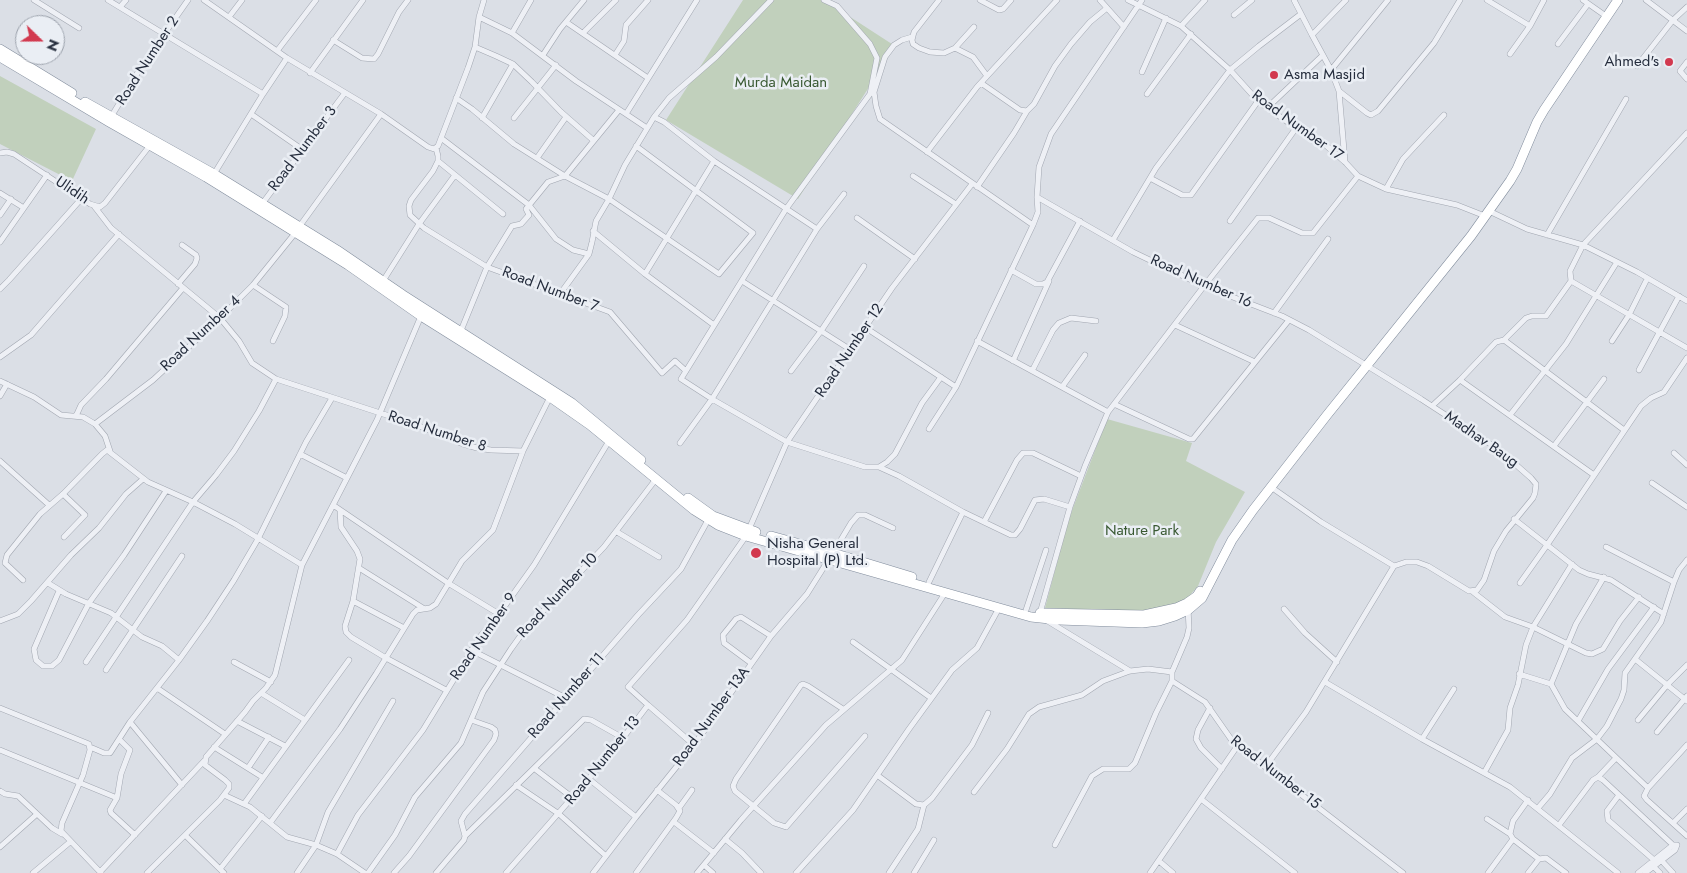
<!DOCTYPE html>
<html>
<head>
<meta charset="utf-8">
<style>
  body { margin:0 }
  #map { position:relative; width:1687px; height:873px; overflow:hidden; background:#dbdfe6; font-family:Jost,sans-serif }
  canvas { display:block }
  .north { position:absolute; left:15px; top:15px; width:50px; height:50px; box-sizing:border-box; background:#eaeef4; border:1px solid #9ba1ab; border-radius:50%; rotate:112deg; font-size:14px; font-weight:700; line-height:20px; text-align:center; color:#252d3d }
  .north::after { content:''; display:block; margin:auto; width:18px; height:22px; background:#d2394f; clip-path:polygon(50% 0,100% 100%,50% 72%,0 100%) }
</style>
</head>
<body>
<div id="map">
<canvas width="1687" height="873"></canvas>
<div class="north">N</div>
</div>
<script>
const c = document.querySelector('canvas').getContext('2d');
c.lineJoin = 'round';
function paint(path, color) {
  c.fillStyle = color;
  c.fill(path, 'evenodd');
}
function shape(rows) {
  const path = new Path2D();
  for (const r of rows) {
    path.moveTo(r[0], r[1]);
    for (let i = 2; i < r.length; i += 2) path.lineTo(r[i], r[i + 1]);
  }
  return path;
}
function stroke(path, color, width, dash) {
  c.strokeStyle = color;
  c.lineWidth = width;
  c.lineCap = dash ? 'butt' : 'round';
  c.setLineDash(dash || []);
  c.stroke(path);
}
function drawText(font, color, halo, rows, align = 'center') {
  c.font = font + ' Jost,sans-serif';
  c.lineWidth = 5;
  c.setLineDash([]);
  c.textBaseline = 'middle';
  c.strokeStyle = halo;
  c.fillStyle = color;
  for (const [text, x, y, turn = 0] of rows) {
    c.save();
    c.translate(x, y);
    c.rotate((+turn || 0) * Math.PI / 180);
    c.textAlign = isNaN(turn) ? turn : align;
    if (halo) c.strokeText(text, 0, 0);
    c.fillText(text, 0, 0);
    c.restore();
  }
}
paint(shape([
  [743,0,824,0,895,46,798,199,666,120],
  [0,76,96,129,72,181,0,144],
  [1107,419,1192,443,1186,461,1245,492,1216,542,1198,586,1185,601,1165,612,1045,608,1068,521]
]), '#c1d0bc');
const street = shape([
  [34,0,79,28],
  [108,0,263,94],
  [204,0,287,58,381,114,428,147,434,149,438,146,468,68,475,47,479,17,484,0],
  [824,0,837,6,870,44,877,58,870,94,786,209,681,379,712,399,787,442,865,467,879,467,887,462,895,454,922,403,941,377],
  [939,0,914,32,912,40,913,44,919,48,930,52,944,53,955,48,974,27],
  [980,0,999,10,1003,9,1011,0],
  [1100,0,1124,27],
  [1128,0,1181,26,1230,70,1258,101,1296,128,1322,142,1345,162,1358,176,1386,189,1457,205,1485,216],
  [1294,0,1312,35,1331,70,1339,91,1345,162],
  [1487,0,1530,26],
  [1583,0,1603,14],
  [1646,0,1687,31],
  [120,7,126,0],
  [1234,15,1252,0],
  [229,17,242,0],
  [479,17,512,33,576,81,626,114],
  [566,22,648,78],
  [1181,26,1205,0],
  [512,33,531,0],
  [583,33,616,0],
  [1312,35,1346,0],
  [912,37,902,40,894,45,885,57,874,92,876,106,880,119,1033,225],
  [333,40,362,58,374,59,378,54,399,12,408,0],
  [1558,44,1588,4],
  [475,47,496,56,513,64,532,82,561,112,593,140],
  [955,48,973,57,987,76],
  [277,51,316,0],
  [1510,54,1530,26,1544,0],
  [543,55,560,29,584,0],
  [615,55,624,41,626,25,648,0],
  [1687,62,1680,71,1687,79],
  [1637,66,1673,20,1687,7],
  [1331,70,1388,0],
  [1142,72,1166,18],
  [310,73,363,0],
  [981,83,1020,110,1027,111,1034,104,1055,66,1071,44,1090,22,1107,8],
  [1339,91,1367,113,1371,115,1378,111,1434,43,1460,0],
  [1147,94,1191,34],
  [456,98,472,109,514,144,565,176,619,110],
  [1267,108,1323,55],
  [251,114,303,150],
  [111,117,143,64,188,0],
  [654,117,669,98,716,57,771,0],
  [482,118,513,64],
  [514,118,556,65],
  [647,128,626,114,697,0],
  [1687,133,1583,245,1637,272,1687,301],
  [441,138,529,205,556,239,573,250,589,254],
  [436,148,438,156,438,161,433,171,411,200,409,206,410,215,424,228,487,267,512,226,521,224,529,215,526,209,548,182,565,176,609,199,625,165,654,117,664,122,714,161,817,229],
  [927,152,977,87,1057,0],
  [0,153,7,152,14,154,90,204,100,207,105,203,151,144],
  [537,158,566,117],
  [438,161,503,214],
  [714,161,645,274,714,325],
  [214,174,263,94,287,58],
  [913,176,956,204],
  [1150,178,1182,195,1191,195,1258,101],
  [977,187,1014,133,1027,111],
  [1386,189,1403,159,1444,115],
  [0,193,24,208],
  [1037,197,1133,252,1204,286,1282,316,1309,330,1421,399,1498,449,1531,478,1536,484,1535,493,1533,498,1506,531,1494,551,1484,580,1477,590,1469,591,1428,566,1417,562,1406,562,1394,566],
  [262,204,344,94],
  [94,206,111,228,220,318,239,341,252,363,276,379,417,425,463,444,477,448,491,450,523,451,550,397],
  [1489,211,1527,229,1583,245,1570,271,1571,281,1687,348],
  [0,215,11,199],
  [857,218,915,259],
  [1230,221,1296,128],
  [299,227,381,114],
  [593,231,645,274],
  [1547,235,1626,99],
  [1113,240,1156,168,1230,70,1259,46,1301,14],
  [0,242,47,175],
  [1011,270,1036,284,1043,284,1047,282,1080,221],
  [383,281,419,224,455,175],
  [742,281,851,350],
  [178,284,195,264,197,258,196,255,182,245],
  [253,285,286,307,285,316,273,341],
  [0,289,9,280,82,198],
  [560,294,589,254,592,242,596,221,609,199,719,274,753,233,636,146],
  [1274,313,1328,239],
  [1175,325,1255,362],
  [866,328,956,387],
  [460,333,487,267,610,312,662,373,675,361,686,371],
  [1504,340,1526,318,1532,316,1546,316,1571,281],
  [977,341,1108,412,1204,286,1258,218,1269,218,1302,233,1313,233,1358,176],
  [1612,341,1629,315,1647,279],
  [0,357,31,335,119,234],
  [1013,361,1049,281],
  [1639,370,1679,296],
  [791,371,821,331,864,266],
  [1032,371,1053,330,1059,323,1071,318,1096,321],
  [1460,380,1594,475],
  [0,381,34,397,61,415,83,417,95,424,105,436,110,451],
  [1062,387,1085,355],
  [0,396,7,384],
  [1114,404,1189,439,1193,439,1289,320],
  [1432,406,1460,380,1496,342,1504,340,1624,430],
  [1510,415,1566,344,1617,262],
  [76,416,81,405,106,379,183,288],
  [95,424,153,380,220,318,253,285,296,232],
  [929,429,956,387,1033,225,1038,212,1037,197,1039,167,1051,134,1142,0],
  [680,443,712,399,817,229,844,194],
  [1554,446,1604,379],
  [1674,453,1687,465],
  [300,454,347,478],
  [0,461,49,505],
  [879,467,899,476,963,512,1011,535,1015,535,1020,529,1035,500,1044,499,1070,507],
  [1652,483,1687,507],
  [63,494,85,515,64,537],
  [333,505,448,583,499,614],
  [340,510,341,527,357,551,360,559,353,601,345,626,346,632,351,637,386,658,446,690],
  [1514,519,1579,570,1588,574,1611,580,1664,614],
  [984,522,1017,460,1023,453,1033,453,1081,476],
  [617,532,659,557],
  [1606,547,1674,582],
  [833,553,851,523,858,515,865,515,893,528],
  [359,568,423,608],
  [23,580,5,563,7,555,40,514,63,494,102,454,107,450,148,482,193,502,235,524,302,565],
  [929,582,963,512],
  [48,583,66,594,111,613,142,637,162,646,179,660],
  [1520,583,1547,545,1641,406,1651,398,1664,392,1687,358],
  [59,591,34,649,36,660,43,666,52,666,59,660,89,603,124,555,166,491],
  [1473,592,1505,617,1533,627,1586,653,1592,654,1603,649,1620,621,1639,597],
  [353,601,404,628],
  [1188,608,1189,628,1187,637,1172,672,1172,681,1205,702,1233,742,1403,873],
  [1284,609,1305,633,1337,662],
  [1026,610,1046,550],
  [1040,613,1070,507,1085,466,1108,412],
  [1046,620,1130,671],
  [0,621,18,614,31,601,71,555,99,528,126,494,143,479],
  [853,642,931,698],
  [471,650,566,698],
  [1635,659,1687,701],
  [86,662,193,502,216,475,234,451,259,411,276,379],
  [234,662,271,682],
  [751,663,724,643,723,635,736,619,741,617,771,636],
  [106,670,182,556],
  [1519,674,1551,684,1565,709,1648,788],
  [1325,682,1422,739,1510,787,1618,873],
  [1551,684,1576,624,1604,577],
  [157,688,225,734],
  [261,693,305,720],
  [648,705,694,745],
  [0,708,89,744,90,750,83,775,62,823,61,831,101,873],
  [1210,708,1198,730,1196,739,1201,748,1222,769],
  [843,709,808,686,803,684,801,685,736,779,733,786,735,791,774,823,786,827,865,736],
  [471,720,483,692,511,649,524,631,604,547,656,479],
  [1638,720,1667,685,1687,665],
  [237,721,285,746],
  [1578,721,1608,669,1654,607],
  [130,722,182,785],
  [1657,732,1687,696],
  [119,739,130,750,121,774,117,798,110,810,111,813,135,835],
  [1422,739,1454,689],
  [1687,745,1648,788,1644,796,1647,800,1687,836],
  [90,747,104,753,110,753,130,722,179,660,207,621,234,580,258,539,306,442,332,398],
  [214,747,262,777],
  [0,750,117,798],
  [1266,766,1306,712,1394,566,1321,522,1271,487],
  [248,768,269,737],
  [535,769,573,798],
  [1484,773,1508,730,1510,708,1518,685,1526,645,1533,627,1572,564],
  [877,775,916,804,924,805,932,798,972,745,988,713],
  [1598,777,1616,758],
  [589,779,636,817],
  [516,785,559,814,606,856],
  [0,791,5,794,18,796,52,828,62,834],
  [974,792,1007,749,1029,714,1039,707,1082,695,1103,681,1130,671,1148,669,1172,672],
  [224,795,250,807,287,837,316,845,337,854,365,873],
  [1619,795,1607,811,1608,820,1654,860],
  [1201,799,1295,873],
  [1528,800,1513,821,1510,834,1513,839,1539,859,1546,858,1566,873],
  [244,804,349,660],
  [679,808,692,790],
  [1538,808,1550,794,1572,758,1597,739,1607,726,1621,699,1624,690,1625,673,1661,622,1674,582,1679,570,1687,560],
  [1487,819,1510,834],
  [674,822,714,853],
  [270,823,340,729,376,674,413,614,417,610,430,608,436,604,462,561,493,530,523,451],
  [1673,823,1687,809],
  [1559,825,1593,780,1598,777,1603,780,1673,845],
  [185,835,224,873],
  [465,836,584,719,591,720,623,738],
  [725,839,742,853,761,873],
  [1055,845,1092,776,1103,769,1129,769,1135,763,1156,713,1172,681],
  [0,847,37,814],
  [337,854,358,815,423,730,479,638,499,614,534,565,609,441],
  [1661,860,1673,873],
  [1159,861,1173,873],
  [704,865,713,873],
  [1653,866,1660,873],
  [220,869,262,816],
  [100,872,204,761],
  [33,873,70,842],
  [147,873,220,800,229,788,229,784,225,780,205,765,206,757,245,712,253,701,266,688,275,675,302,565,377,420,421,316],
  [297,873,316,845,328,812,393,701],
  [368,873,395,835,415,797,461,743,471,720,491,727,495,730,496,734,494,740,409,856,394,873],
  [436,873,464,840,465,836,461,821,465,814,638,615,681,569,708,520],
  [506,873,613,751,648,705,628,687,687,620,746,536,787,442,892,288,972,184],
  [593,873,636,817,694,745,771,636,807,594,829,559],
  [636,873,676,818,680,811,676,805,657,790],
  [697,873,741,820,826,725,902,660,945,593],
  [796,873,853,810,909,729,952,670,977,648,999,608],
  [889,873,918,829,924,805],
  [914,873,934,840],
  [1150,873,1238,745],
  [1488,873,1513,839],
  [1528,873,1539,859],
  [1638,873,1673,845,1677,845],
  [1645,873,1675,850,1677,845]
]);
const highway = shape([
  [0,49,72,93],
  [0,57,109,122,206,177,348,265,421,316,550,397,590,425,694,510,718,525,746,536,1031,617,1059,620,1142,623,1159,621,1175,616,1188,610,1202,598,1232,540,1253,510,1327,415,1471,236,1510,181,1517,169,1537,122,1544,110,1618,0],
  [85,102,214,174,337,250,403,295,572,403,641,460],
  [688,498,713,516,756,532],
  [771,536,833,553,912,577],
  [1040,613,1144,615,1176,608,1187,603,1197,596,1200,591]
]);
stroke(street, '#a1a6b0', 6);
stroke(highway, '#828d9d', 10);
stroke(street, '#eef0f5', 5);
stroke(highway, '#fff', 9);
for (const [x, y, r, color] of [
  [1669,62,5,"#d2394f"],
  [1274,75,5,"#d2394f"],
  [756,553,6,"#d2394f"]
]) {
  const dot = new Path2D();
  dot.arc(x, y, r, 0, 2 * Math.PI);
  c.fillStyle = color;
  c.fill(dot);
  stroke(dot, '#eaeef4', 2);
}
drawText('15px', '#252d3d', '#eaeef4', [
  ["Road Number 2",148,61,-57],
  ["Road Number 17",1297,126,36],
  ["Road Number 3",303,149,-53],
  ["Ulidih",72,191,34],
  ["Road Number 16",1201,282,24],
  ["Road Number 7",550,290,21],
  ["Road Number 4",201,334,-43],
  ["Road Number 12",850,351,-56],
  ["Road Number 8",437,432,18],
  ["Madhav Baug",1481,440,35],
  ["Road Number 10",558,596,-47],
  ["Road Number 9",484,637,-55],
  ["Road Number 11",567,696,-49],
  ["Road Number 13A",712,717,-54],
  ["Road Number 13",603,761,-51],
  ["Road Number 15",1275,773,38]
]);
drawText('15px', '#252d3d', '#eaeef4', [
  ["Ahmed's",1659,62,"right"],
  ["Asma Masjid",1284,75],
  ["Nisha General",767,544],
  ["Hospital (P) Ltd.",767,561]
], 'left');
drawText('15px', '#395932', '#eaeef4', [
  ["Murda Maidan",781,83],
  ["Nature Park",1142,531]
]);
</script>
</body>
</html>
